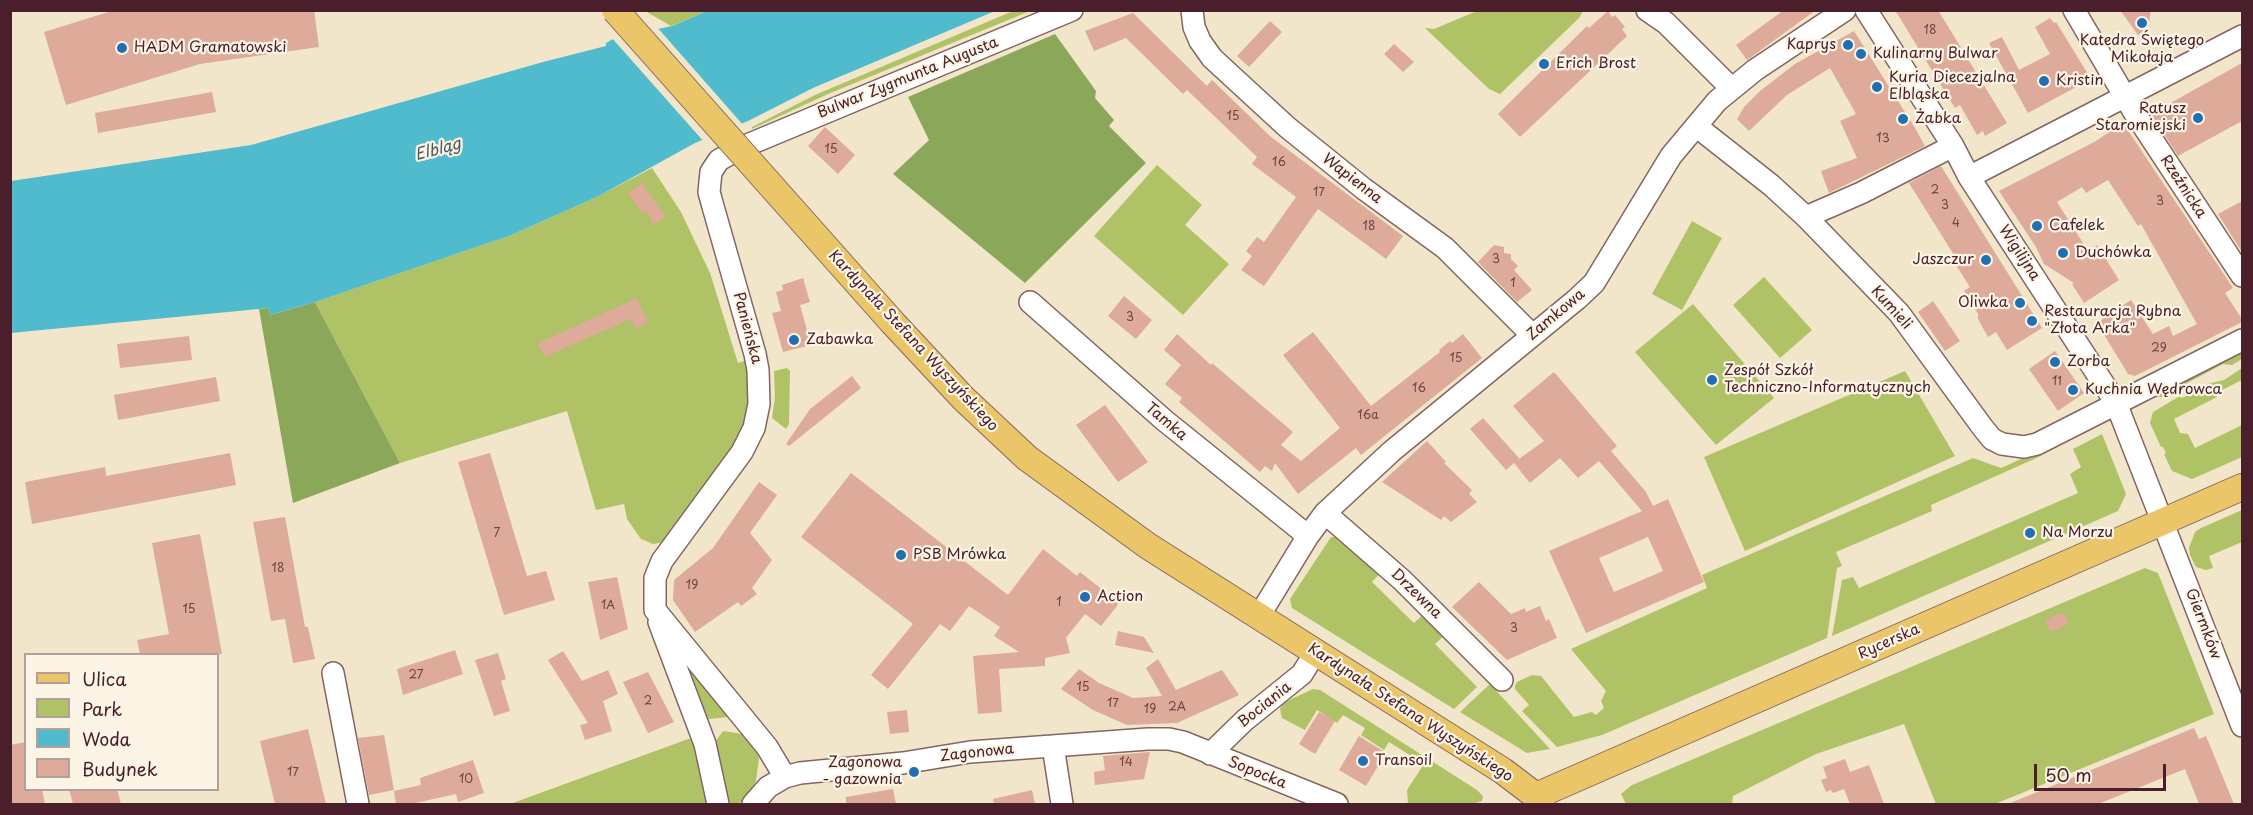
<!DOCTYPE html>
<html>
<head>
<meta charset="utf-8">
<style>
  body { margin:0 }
  #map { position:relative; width:2253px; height:815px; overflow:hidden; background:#f1e6c9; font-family:"Playpen Sans",sans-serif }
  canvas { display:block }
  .frame { position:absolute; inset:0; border:12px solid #4a1f2b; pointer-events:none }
  .legend { position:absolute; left:24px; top:653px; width:195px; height:138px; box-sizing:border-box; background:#fcf5e5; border:2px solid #b59f9b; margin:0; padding:8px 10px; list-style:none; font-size:18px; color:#4a1f2b }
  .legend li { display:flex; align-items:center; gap:12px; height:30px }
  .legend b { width:30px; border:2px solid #b59f9b }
  .scale { position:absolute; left:2034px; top:764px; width:132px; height:27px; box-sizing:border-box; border:3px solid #4a1f2b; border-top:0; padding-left:8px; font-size:18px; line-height:21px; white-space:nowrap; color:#4a1f2b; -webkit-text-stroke:4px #fcf5e5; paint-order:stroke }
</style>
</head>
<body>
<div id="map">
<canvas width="2253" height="815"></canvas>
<div class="frame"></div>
<ul class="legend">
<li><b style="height:8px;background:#eac669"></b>Ulica</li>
<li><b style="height:16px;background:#afc265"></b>Park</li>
<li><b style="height:16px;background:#51bbce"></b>Woda</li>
<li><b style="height:16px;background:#deaa99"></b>Budynek</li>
</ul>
<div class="scale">50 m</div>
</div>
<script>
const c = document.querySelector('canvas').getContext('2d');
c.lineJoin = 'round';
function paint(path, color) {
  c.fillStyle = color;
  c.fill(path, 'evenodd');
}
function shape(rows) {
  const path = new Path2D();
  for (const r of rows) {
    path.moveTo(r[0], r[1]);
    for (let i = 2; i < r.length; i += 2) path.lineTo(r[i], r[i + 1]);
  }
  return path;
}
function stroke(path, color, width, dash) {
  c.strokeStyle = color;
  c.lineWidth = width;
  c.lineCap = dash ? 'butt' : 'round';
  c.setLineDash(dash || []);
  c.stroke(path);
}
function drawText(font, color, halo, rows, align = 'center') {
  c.font = font + ' "Playpen Sans",sans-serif';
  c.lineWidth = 4.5;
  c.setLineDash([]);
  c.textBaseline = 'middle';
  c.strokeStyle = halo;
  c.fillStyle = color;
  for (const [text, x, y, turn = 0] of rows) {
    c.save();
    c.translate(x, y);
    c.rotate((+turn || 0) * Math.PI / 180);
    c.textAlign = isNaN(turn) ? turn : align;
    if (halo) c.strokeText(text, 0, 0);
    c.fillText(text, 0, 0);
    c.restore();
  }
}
paint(shape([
  [645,11,707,11,671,26],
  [1013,11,1030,11,828,94,752,129,752,127,815,95],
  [1477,11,1477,10,1583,11,1579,18,1500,94,1489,89,1425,28,1434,29],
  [1157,165,1202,205,1185,225,1229,264,1183,315,1094,236],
  [652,168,681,212,710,273,738,363,747,360,751,392,746,421,731,451,664,542,653,544,641,539,627,519,624,504,596,510,567,411,400,463,315,302,509,236,599,196],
  [1692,221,1722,238,1682,310,1652,294],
  [1764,277,1812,330,1780,358,1733,305],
  [1693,304,1774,398,1716,445,1635,352],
  [2242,350,2242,359,2232,365,2223,364,2161,397,2155,396],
  [787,368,790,371,789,424,786,429,772,418,775,397,774,371],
  [2242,368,2242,380,2216,393,2217,397,2174,419,2180,433,2188,434,2195,448,2242,425,2242,457,2192,479,2172,471,2164,454,2166,453,2163,447,2161,447,2150,423,2153,412,2180,396,2181,398,2187,396,2186,393,2203,385,2224,380],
  [1905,371,1955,456,1745,551,1704,457],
  [2102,434,2126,494,2118,511,1832,636,1842,580,1853,577,1859,588,2078,493,2070,474,2081,467,2073,449],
  [2039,451,2041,456,1931,505,1932,511,1836,552,1842,566,1837,568,1827,638,1602,735,1557,747,1522,711,1529,705,1515,689,1515,686,1517,682,1532,675,1541,676,1574,717,1592,712,1596,715,1604,708,1601,701,1606,691,1571,649,1707,588,1702,575,1973,458,2001,468],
  [2242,510,2242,542,2209,556,2213,568,2206,570,2196,567,2190,555,2189,548,2195,532,2201,528],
  [1331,537,1344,537,1383,570,1372,582,1414,623,1426,612,1447,633,1435,644,1477,687,1454,709,1292,608,1290,599],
  [2145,568,2158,573,2214,714,1995,804,1936,804,1904,724,1816,754,1733,796,1732,804,1626,804,1621,794,1632,785],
  [681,656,729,717,709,719,703,716],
  [1490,684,1550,749,1527,753,1460,712],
  [1313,689,1320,690,1477,790,1483,796,1482,801,1472,804,1408,804,1407,790,1424,764,1389,742,1384,750,1361,735,1365,728,1343,715,1337,723,1317,710,1305,730,1282,718,1280,709,1283,703],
  [723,731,742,734,750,737,759,758,756,781,748,795,741,802,737,804,727,803,715,742],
  [691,738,700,759,706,804,510,804]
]), '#afc265');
paint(shape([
  [1055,34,1096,91,1095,98,1114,120,1109,126,1146,163,1025,283,893,174,929,140,908,97],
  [315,302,400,463,293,503,259,309,269,308,270,315]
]), '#8ba85a');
paint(shape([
  [707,11,995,11,813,88,748,121,695,143,599,196,509,236,315,302,270,315,269,308,11,333,11,181,251,145,543,62,606,46,606,43,613,39,672,26]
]), '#51bbce');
paint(shape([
  [656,26,744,126,705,143,611,37]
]), '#f1e6c9');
paint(shape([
  [115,10,314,10,319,47,200,64,66,105,44,32],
  [1784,10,1816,10,1747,60,1736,45],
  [1895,10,1938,10,2007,123,1985,136,1983,131,1977,135,1960,105,1955,108],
  [2120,10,2151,10,2148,28,2138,35],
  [1608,11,1612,17,1615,15,1625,27,1622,29,1627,36,1520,137,1498,114,1587,26,1589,28],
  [1133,13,1207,86,1212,80,1271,137,1403,236,1386,259,1318,209,1264,286,1241,270,1252,256,1246,251,1257,237,1264,242,1296,197,1252,164,1257,157,1187,90,1183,94,1126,38,1094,51,1085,31],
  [2050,18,2054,23,2056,22,2091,79,2028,113,1989,43,2002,37,2019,70,2050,54,2035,27],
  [1270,21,1282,32,1249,67,1237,56],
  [1854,31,1915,128,1925,146,1829,193,1821,171,1857,158,1840,121,1856,114,1830,68,1787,95,1749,131,1737,119,1744,107,1760,91,1795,64],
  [1394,44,1414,62,1403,72,1384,54],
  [2242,63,2242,121,2178,156,2151,114],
  [212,92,216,112,98,133,95,113],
  [2123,123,2233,288,2225,293,2242,319,2242,322,2135,376,2128,374,2097,323,2131,300,2153,334,2169,326,2173,336,2197,324,2141,224,2138,226,2108,180,2086,193,2082,187,2057,202,2088,251,2097,245,2119,280,2084,303,2072,284,2074,283,2044,264,2036,247,1999,191,2096,141],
  [825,127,855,155,838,174,808,146],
  [1941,166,2042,328,2007,350,1996,332,1988,337,1978,319,1978,314,1964,291,1970,287,1956,265,1959,263,1909,183],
  [642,183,666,218,653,224,647,211,642,214,628,193],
  [2242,201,2242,252,2218,214],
  [1494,245,1504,247,1504,253,1511,254,1511,259,1518,266,1514,270,1532,290,1517,302,1478,262],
  [803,278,810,302,800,305,811,345,783,352,772,313,781,311,776,292,783,290,782,285],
  [1124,296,1152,320,1136,339,1108,316],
  [637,298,648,323,635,329,631,319,544,357,538,343],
  [1933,301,1960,341,1945,351,1918,312],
  [1313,332,1371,406,1440,352,1439,350,1450,341,1452,343,1463,334,1482,358,1361,455,1356,448,1298,494,1275,463,1272,471,1265,466,1260,472,1179,402,1182,398,1165,384,1181,365,1164,350,1177,334,1211,365,1212,363,1293,432,1281,445,1301,461,1340,428,1283,355],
  [189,336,192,360,120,368,117,344],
  [2055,351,2084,393,2058,411,2029,369],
  [1554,372,1617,446,1611,451,1646,492,1653,506,1668,499,1704,582,1586,633,1549,551,1642,511,1599,461,1578,478,1560,458,1530,483,1514,463,1506,470,1470,429,1483,418,1519,458,1516,461,1544,441,1513,406],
  [1648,537,1663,571,1614,592,1599,558],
  [852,376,861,388,789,446,786,444,810,409],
  [216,377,220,401,118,420,114,395],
  [1105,405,1148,462,1118,482,1076,425],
  [1427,441,1446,462,1444,463,1472,490,1469,494,1477,502,1451,522,1444,516,1441,520,1382,482],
  [230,453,236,485,32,524,25,482,105,467,106,476],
  [490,453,527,576,546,571,555,600,504,615,458,462],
  [851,473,1008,595,1043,549,1077,576,1080,572,1118,602,1117,606,1101,626,1085,614,1066,638,1070,653,1045,658,1045,666,999,669,1002,712,978,714,973,656,1019,652,994,636,1000,627,969,606,950,631,940,624,888,689,871,675,913,624,801,537],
  [759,482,777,495,750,533,772,560,752,588,757,594,741,606,738,602,695,632,673,600,674,580,713,548],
  [285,517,305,627,308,627,315,659,293,663,285,619,271,621,253,522],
  [200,534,222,654,140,654,137,640,169,634,152,543],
  [617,577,628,629,600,640,588,582],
  [1479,582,1511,614,1525,608,1526,612,1540,606,1546,621,1549,619,1557,638,1507,660,1452,607],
  [2063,612,2069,624,2050,632,2045,620],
  [1118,631,1144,637,1154,653,1115,645],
  [455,650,463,674,403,695,397,669],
  [563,651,582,681,608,670,618,694,603,701,612,731,585,740,580,725,588,723,548,660],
  [498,653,506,679,501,681,510,711,494,716,475,660],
  [1158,659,1176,690,1222,670,1239,695,1177,723,1127,725,1093,710,1061,689,1079,669,1099,683,1133,698,1162,696,1146,668],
  [648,672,674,722,648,733,623,682],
  [907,710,909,732,890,734,887,712],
  [1319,712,1335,721,1315,754,1299,744],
  [2194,728,2199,739,2206,736,2234,804,2199,804,2185,769,2098,804,2008,804],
  [308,729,326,804,275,804,260,741],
  [384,735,394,790,369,795,358,738],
  [1359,736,1386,753,1366,786,1339,770],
  [26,742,26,789,42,789,45,804,10,804,10,745],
  [1150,752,1144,779,1095,785,1094,772,1105,770,1103,756],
  [1845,759,1850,772,1869,765,1884,804,1850,804,1844,789,1833,793,1831,790,1826,792,1821,780,1827,778,1823,767],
  [473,760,484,793,458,802,456,794,411,804,396,804,394,791,421,785,420,778],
  [69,789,117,789,121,804,73,804],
  [893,789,896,804,846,804,846,797],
  [1032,790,1035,804,994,804,993,799]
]), '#deaa99');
const minor = shape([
  [1192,10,1194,27,1200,41,1212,58,1287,127,1364,189,1445,248,1532,335],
  [1647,10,1666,23,1731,88],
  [1866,10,1953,146,1969,177,2116,403,2242,726],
  [2074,10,2134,112,2242,276],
  [1696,126,1771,185,1806,217,1899,313,1983,428,1992,439,2002,444,2024,447,2037,444,2242,340],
  [1969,177,2242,36],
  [1806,217,1861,193,1953,146],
  [1030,302,1164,420,1308,536],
  [1325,513,1402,580,1502,680],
  [1259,616,1308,536,1325,513,1392,451,1577,299,1594,283,1671,156,1717,101,1755,70,1845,10],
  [659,622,705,744,718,804],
  [333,673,358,804],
  [1053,746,1062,804],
  [1210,754,1245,720,1302,674,1315,653],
  [785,777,767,747,655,610,655,578,662,561,742,452,754,428,759,404,758,370,755,354,714,210,709,192,711,172,719,160,745,146,1072,10],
  [753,804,768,787,785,777,800,773,903,763,970,752,1148,739,1169,739,1183,742,1337,804]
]);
const major = shape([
  [750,162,893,323,963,398,1027,458,1148,546,1503,771,1536,796,1542,804],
  [1536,796,2242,487]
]);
stroke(minor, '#846562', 24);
stroke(major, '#846562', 28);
stroke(minor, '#fff', 21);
stroke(major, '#eac669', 26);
const majorBridge = shape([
  [615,10,750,162]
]);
stroke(majorBridge, '#846562', 28, []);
stroke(majorBridge, '#eac669', 26);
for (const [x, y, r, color] of [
  [2142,23,6,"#1f6fb2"],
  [1848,45,6,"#1f6fb2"],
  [122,48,6,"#1f6fb2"],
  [1861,54,6,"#1f6fb2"],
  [1544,64,6,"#1f6fb2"],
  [2044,81,6,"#1f6fb2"],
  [1877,87,6,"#1f6fb2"],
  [2198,118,6,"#1f6fb2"],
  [1903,119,6,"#1f6fb2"],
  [2037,226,6,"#1f6fb2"],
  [2063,253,6,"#1f6fb2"],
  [1986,260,6,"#1f6fb2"],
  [2020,303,6,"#1f6fb2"],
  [2032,321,6,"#1f6fb2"],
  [794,340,6,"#1f6fb2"],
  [2055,362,6,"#1f6fb2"],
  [1712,380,6,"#1f6fb2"],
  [2073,390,6,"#1f6fb2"],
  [2030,533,6,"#1f6fb2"],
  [901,555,6,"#1f6fb2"],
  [1085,597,6,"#1f6fb2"],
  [1363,761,6,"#1f6fb2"],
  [914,772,6,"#1f6fb2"]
]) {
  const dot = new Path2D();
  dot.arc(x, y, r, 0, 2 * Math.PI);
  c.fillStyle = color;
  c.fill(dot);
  stroke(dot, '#fcf5e5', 2);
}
drawText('12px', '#6f4246', null, [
  ["18",1930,31],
  ["15",1233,117],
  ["13",1883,139],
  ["15",831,150],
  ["16",1279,163],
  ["2",1935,191],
  ["17",1319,193],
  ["3",2160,202],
  ["3",1945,206],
  ["4",1956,224],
  ["18",1369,227],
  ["3",1496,260],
  ["1",1513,284],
  ["3",1130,318],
  ["29",2159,349],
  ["15",1456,359],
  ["11",2057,382],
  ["16",1419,389],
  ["16a",1368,416],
  ["7",497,534],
  ["18",278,569],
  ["19",692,586],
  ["1",1059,603],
  ["1A",608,606],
  ["15",189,610],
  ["3",1514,629],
  ["27",416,676],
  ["15",1083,688],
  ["2",648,702],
  ["17",1113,704],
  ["2A",1177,708],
  ["19",1150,710],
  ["14",1126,763],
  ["17",293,773],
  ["10",466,780]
]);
drawText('15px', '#4a1f2b', '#fcf5e5', [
  ["Katedra Świętego",2142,41,"center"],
  ["Mikołaja",2142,58,"center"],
  ["Kaprys",1836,45,"right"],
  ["HADM Gramatowski",134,48],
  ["Kulinarny Bulwar",1873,54],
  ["Erich Brost",1556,64],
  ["Kuria Diecezjalna",1889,78],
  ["Elbląska",1889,95],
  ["Kristin",2056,81],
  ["Ratusz",2186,109,"right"],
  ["Staromiejski",2186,126,"right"],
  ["Żabka",1915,119],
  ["Cafelek",2049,226],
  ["Duchówka",2075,253],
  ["Jaszczur",1974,260,"right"],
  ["Oliwka",2008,303,"right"],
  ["Restauracja Rybna",2044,312],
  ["\"Złota Arka\"",2044,329],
  ["Zabawka",806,340],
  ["Zorba",2067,362],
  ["Zespół Szkół",1724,371],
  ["Techniczno-Informatycznych",1724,388],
  ["Kuchnia Wędrowca",2085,390],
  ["Na Morzu",2042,533],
  ["PSB Mrówka",913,555],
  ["Action",1097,597],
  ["Transoil",1375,761],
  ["Zagonowa",902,763,"right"],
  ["- gazownia",902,780,"right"]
], 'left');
drawText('15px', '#4a1f2b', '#fcf5e5', [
  ["Bulwar Zygmunta Augusta",908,78,-22],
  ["Wapienna",1352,179,38],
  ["Rzeźnicka",2183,187,57],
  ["Wigilijna",2019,253,57],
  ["Kumieli",1891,308,48],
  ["Zamkowa",1556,315,-40],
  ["Panieńska",747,328,75],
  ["Kardynała Stefana Wyszyńskiego",913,341,47],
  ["Tamka",1166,422,40],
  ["Drzewna",1416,594,44],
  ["Giermków",2203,624,69],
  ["Rycerska",1889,642,-24],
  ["Bociania",1265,705,-39],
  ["Kardynała Stefana Wyszyńskiego",1410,713,33],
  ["Zagonowa",977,753,-6],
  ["Sopocka",1257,773,22]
]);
drawText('italic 16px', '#4c5664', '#fcf5e5', [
  ["Elbląg",438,150,-15]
]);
</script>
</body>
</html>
